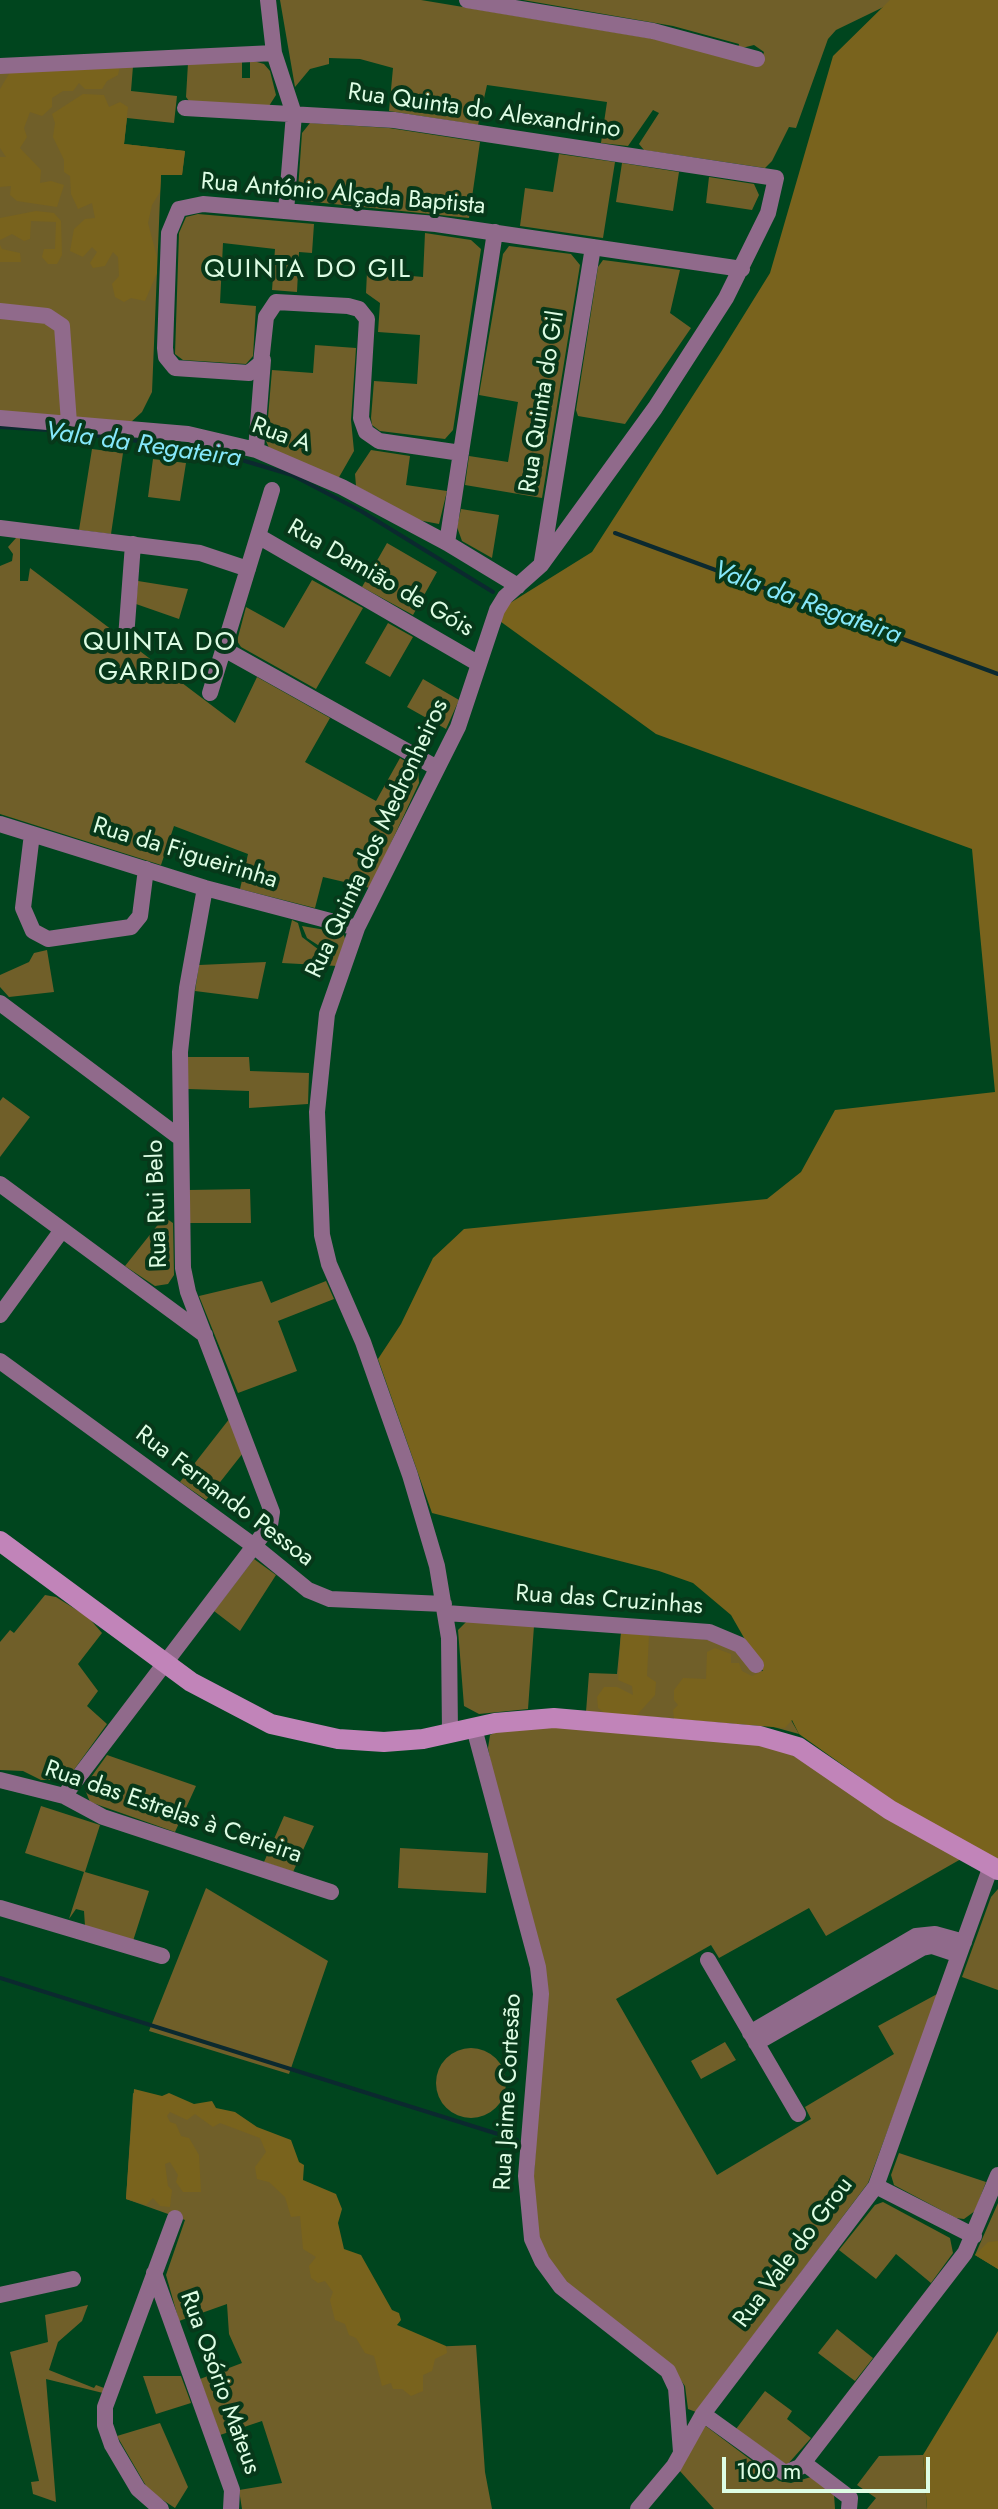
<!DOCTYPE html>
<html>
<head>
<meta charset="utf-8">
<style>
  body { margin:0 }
  #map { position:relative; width:998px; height:2509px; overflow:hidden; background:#00451e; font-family:Jost,sans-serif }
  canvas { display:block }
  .scale { position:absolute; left:722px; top:2457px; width:208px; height:36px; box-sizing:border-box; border:4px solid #defde4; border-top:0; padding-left:10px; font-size:24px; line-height:28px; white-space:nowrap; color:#defde4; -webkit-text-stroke:6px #07381a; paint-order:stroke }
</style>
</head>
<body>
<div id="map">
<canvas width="998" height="2509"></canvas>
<div class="scale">100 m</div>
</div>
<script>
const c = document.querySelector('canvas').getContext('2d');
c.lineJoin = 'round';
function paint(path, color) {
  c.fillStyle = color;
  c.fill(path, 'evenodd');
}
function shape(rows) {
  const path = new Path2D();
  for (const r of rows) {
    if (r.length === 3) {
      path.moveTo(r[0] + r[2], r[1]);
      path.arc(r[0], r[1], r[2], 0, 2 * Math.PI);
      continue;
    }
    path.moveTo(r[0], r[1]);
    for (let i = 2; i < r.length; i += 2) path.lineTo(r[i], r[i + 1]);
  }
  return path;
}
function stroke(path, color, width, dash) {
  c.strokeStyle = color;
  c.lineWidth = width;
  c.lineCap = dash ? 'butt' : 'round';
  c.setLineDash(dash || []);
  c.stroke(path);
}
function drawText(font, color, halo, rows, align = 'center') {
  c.font = font + ' Jost,sans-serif';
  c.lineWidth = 8;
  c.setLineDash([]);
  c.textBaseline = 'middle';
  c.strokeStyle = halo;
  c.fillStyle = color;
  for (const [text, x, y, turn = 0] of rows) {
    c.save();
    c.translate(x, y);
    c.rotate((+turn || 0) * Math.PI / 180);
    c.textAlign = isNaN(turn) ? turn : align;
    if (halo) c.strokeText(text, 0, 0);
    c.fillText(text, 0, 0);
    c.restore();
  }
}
paint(shape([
  [280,0,421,0,649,38,761,61,764,52,754,45,738,49,739,44,673,26,523,0,898,0,836,30,828,39,796,128,789,127,772,161,765,168,644,150,639,144,659,113,653,110,628,146,601,143,607,102,487,85,478,125,389,111,393,68,360,59,329,58,329,64,310,69,295,87],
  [250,60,264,64,270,71,276,95,269,106,189,101,186,97,188,63,242,61,242,78,250,78],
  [133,66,131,91,177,96,174,123,127,118,124,144,185,151,182,175,161,175,152,392,142,412,130,423,0,415,0,72],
  [310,123,389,128,480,142,469,218,304,201,298,190,302,133],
  [559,154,615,162,603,238,520,226,525,188,553,192],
  [622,163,679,172,673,211,616,202],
  [709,177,754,184,759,195,752,210,706,203],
  [198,214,314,224,312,253,299,252,297,292,272,290,275,249,223,243,220,303,256,306,253,356,246,364,183,360,175,354,179,233,186,217],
  [425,233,471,240,481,249,453,430,445,439,380,431,372,425,371,418,374,381,417,384,420,335,378,332,380,303,366,293,367,272,423,277],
  [509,246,571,254,580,265,542,498,465,485,469,456,508,462,518,402,479,395,503,254],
  [603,260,680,270,670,313,691,328,625,424,578,416,576,410,598,267],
  [315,345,356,348,351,420,354,451,338,479,269,448,266,441,272,370,313,373],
  [92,449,123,453,111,534,79,530],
  [371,450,410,456,406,485,447,491,439,524,418,520,356,486,355,474],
  [153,459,186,463,180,501,148,497],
  [461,509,499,515,492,558,462,541,457,527],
  [16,538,20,538,20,581,28,581,30,568,235,723,257,677,330,718,305,762,376,801,400,758,418,769,419,783,370,888,323,877,315,908,240,889,248,854,174,826,161,865,0,814,0,566,12,561,13,554,8,547],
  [387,543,437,572,413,615,362,587],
  [312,580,363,608,316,689,241,647,237,641,246,607,284,628],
  [138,581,188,589,179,619,136,604],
  [388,623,413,637,390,677,365,663],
  [423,679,459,700,446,729,407,707],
  [292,920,298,923,302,937,327,956,335,956,307,938,302,926,343,933,346,941,338,966,282,963],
  [47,950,54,992,9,997,0,987,0,975,29,962,34,953],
  [266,962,258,999,195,991,199,965],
  [188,1057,249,1057,250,1071,309,1073,308,1104,249,1108,249,1091,188,1089],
  [3,1097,30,1117,0,1157,0,1101],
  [250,1189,251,1223,189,1223,188,1190],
  [164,1217,173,1223,174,1275,168,1284,155,1286,125,1266],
  [262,1281,271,1303,326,1281,334,1299,278,1321,297,1371,238,1393,199,1296],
  [230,1418,243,1453,206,1500,180,1482],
  [254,1559,276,1575,240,1631,214,1611],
  [45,1595,56,1597,88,1617,102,1633,78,1664,98,1691,87,1706,107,1724,73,1771,53,1780,41,1780,23,1771,0,1770,0,1642,10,1630,14,1633],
  [467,1621,534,1626,528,1709,479,1714,464,1706,458,1630],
  [621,1633,715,1640,731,1647,756,1671,763,1671,799,1734,770,1726,586,1712,589,1673,617,1674],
  [539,1728,576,1728,747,1741,784,1750,961,1859,826,1936,809,1908,719,1958,711,1945,616,1999,717,2175,811,2119,805,2107,894,2054,878,2026,939,1993,868,2183,696,2412,688,2409,685,2386,674,2371,566,2287,538,2240,532,2204,543,2034,488,1748,490,1735,496,1732],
  [107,1755,196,1786,175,1832,90,1802,84,1787],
  [41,1806,100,1825,85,1872,149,1891,133,1941,85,1926,84,1911,76,1909,69,1919,84,1872,25,1853],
  [284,1816,314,1826,293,1872,264,1862],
  [400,1848,488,1853,486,1893,398,1888],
  [206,1888,328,1961,289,2074,149,2031],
  [998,1889,998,1990,962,1977,991,1897],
  [725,2042,736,2060,701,2079,691,2061],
  [471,2083,35],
  [133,2093,266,2135,369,2321,428,2347,476,2345,485,2472,492,2509,242,2509,239,2490,282,2483,262,2421,220,2435,200,2379,242,2363,229,2334,227,2304,179,2321,166,2275,185,2220,126,2199],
  [899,2153,986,2182,975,2211,964,2219,956,2218,894,2185,891,2175],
  [883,2202,950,2238,953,2253,931,2283,896,2254,876,2279,839,2250,875,2205],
  [998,2203,998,2269,975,2255],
  [88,2305,82,2321,58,2342,49,2370,94,2388,96,2385,104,2388,103,2393,46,2379,56,2502,33,2494,31,2482,39,2481,10,2352,48,2342,45,2315],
  [837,2329,873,2358,855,2381,818,2353],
  [143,2376,181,2376,191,2403,156,2414],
  [765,2391,792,2411,787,2419,811,2438,787,2465,736,2429],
  [160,2423,188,2487,175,2508,149,2491,117,2436],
  [703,2424,779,2481,791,2483,811,2477,834,2494,835,2509,714,2509,679,2470],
  [923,2455,927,2509,867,2509,876,2498,857,2485,879,2456]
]), '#705f29');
paint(shape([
  [890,0,998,0,998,1862,923,1822,799,1734,792,1720,785,1728,674,1719,673,1710,678,1705,674,1700,674,1690,683,1678,706,1679,707,1652,715,1648,731,1654,731,1663,739,1663,742,1671,752,1676,763,1671,731,1615,693,1583,659,1571,432,1513,378,1359,401,1324,433,1258,464,1229,767,1199,801,1172,835,1110,995,1092,972,849,656,734,497,619,502,608,592,552,721,352,770,273,833,56],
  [120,66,118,75,107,81,102,89,85,89,79,83,73,91,63,91,52,98,52,107,42,116,30,112,24,128,27,137,20,148,41,170,40,183,51,181,64,185,57,207,17,201,10,195,11,186,0,187,0,157,6,157,0,148,0,89,10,72],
  [83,94,104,95,109,107,120,102,128,107,124,144,185,151,182,175,161,175,160,192,152,205,148,223,157,257,157,273,145,301,131,298,124,302,115,297,112,284,119,276,118,257,113,252,105,266,93,268,90,263,97,252,92,247,83,257,70,251,74,229,85,219,95,218,92,203,78,209,71,194,70,176,64,172,64,160,53,137,55,123,52,114],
  [36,211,54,213,61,221,62,255,57,264,48,264,42,257,44,249,55,249,56,222,31,221,30,239,24,241,12,234,0,240,0,218],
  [0,245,2,249,20,253,21,262,0,262],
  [621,1633,649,1635,647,1676,656,1682,655,1695,636,1716,606,1714,598,1708,597,1697,604,1687,617,1687,633,1695,632,1686,618,1680],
  [134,2089,162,2096,169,2093,194,2104,212,2101,216,2108,235,2112,257,2127,291,2140,299,2162,304,2165,303,2180,336,2194,342,2209,338,2223,344,2249,361,2255,392,2310,399,2313,401,2320,397,2325,446,2346,447,2353,435,2359,432,2371,423,2375,423,2391,411,2396,402,2389,393,2389,391,2383,382,2386,374,2356,365,2353,356,2338,349,2335,345,2324,335,2320,330,2300,333,2292,325,2281,318,2283,311,2278,309,2266,316,2257,303,2249,300,2216,291,2217,285,2197,269,2182,257,2179,255,2167,266,2152,260,2138,220,2123,213,2127,195,2114,187,2120,170,2112,167,2116,170,2122,176,2124,181,2136,189,2138,199,2155,201,2192,183,2192,176,2182,178,2175,170,2162,165,2164,168,2186,172,2190,170,2207,160,2206,153,2198,146,2205,126,2199],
  [998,2241,998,2269,975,2255,988,2242],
  [998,2331,998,2509,927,2509,923,2455]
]), '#79631d');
stroke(shape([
  [0,427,48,430],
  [68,432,208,450,292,475,361,511,493,592],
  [615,533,998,674],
  [0,1978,517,2140]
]), '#0b292f', 4);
stroke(shape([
  [268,0,274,53,294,114,286,211],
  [467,0,653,31,757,59],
  [0,66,274,53],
  [185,108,394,120,776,178,768,213,726,298,655,408,541,565,505,597,497,610,458,727,357,928,327,1014,317,1112,322,1235,329,1264,363,1342,410,1475,437,1566,449,1638,450,1733],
  [0,311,47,316,62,326,69,423],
  [0,418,188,434,256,450,342,487,447,543,518,586],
  [256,450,263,360],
  [461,453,379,441,366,432,361,418,367,319,359,309,348,306,276,302,266,317,261,363,249,373,175,368,166,357,165,348,169,233,179,209,203,204,436,224,742,269],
  [0,528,200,553,248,569],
  [258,536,479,664],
  [447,543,495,232],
  [542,561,593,247],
  [126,638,133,544],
  [224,649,437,768],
  [210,693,272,490],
  [0,824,205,888,357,928],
  [32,834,23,908,33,931,48,939,131,927,140,916,146,869],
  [0,1003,179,1137],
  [0,1184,205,1335],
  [0,1315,62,1230],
  [0,1361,254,1546,308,1590,330,1599,444,1604],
  [446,1613,709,1632,740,1645,756,1665],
  [474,1728,538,1967,541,1994,526,2176,532,2239,542,2261,561,2287,668,2371,676,2388,681,2452],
  [0,1780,64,1796,103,1817,331,1892],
  [64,1796,270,1525,272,1512,188,1292,183,1268,180,1052,187,988,205,888],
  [0,1908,162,1956],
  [708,1960,798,2114],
  [750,2033,916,1936,935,1934,964,1942],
  [756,2043,922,1948,932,1946,959,1955],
  [876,2186,974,2236],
  [154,2273,232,2490,231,2509],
  [0,2295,73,2279],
  [703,2414,785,2473,800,2467,965,2253,998,2175],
  [804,2463,850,2498,849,2509],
  [161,2509,138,2489,112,2445,105,2425,105,2407,175,2218],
  [638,2509,674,2466,703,2414,876,2186,991,1866]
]), '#906a8b', 16);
stroke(shape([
  [0,1541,191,1682,271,1724,338,1739,384,1742,423,1739,495,1723,554,1718,760,1736,798,1747,890,1810,998,1870]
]), '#c184b9', 20);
drawText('24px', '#defde4', '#07381a', [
  ["Rua Quinta do Alexandrino",484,112,8],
  ["Rua António Alçada Baptista",343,195,5],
  ["Rua Quinta do Gil",543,402,-81],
  ["Rua A",281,436,20],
  ["Rua Damião de Góis",380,579,30],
  ["Rua Quinta dos Medronheiros",378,839,-65],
  ["Rua da Figueirinha",185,854,17],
  ["Rua Rui Belo",158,1204,-92],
  ["Rua Fernando Pessoa",224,1497,37],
  ["Rua das Cruzinhas",609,1601,4],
  ["Rua das Estrelas à Cerieira",173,1813,19],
  ["Rua Jaime Cortesão",509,2092,-87],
  ["Rua Vale do Grou",794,2253,-53],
  ["Rua Osório Mateus",219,2383,70]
]);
c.letterSpacing = '2px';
drawText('26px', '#defde4', '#07381a', [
  ["QUINTA DO GIL",308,271],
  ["QUINTA DO",160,644],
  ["GARRIDO",160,674]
]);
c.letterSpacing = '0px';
drawText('italic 26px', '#85e8fb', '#07381a', [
  ["Vala da Regateira",143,446,8],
  ["Vala da Regateira",807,604,20]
]);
</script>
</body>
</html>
